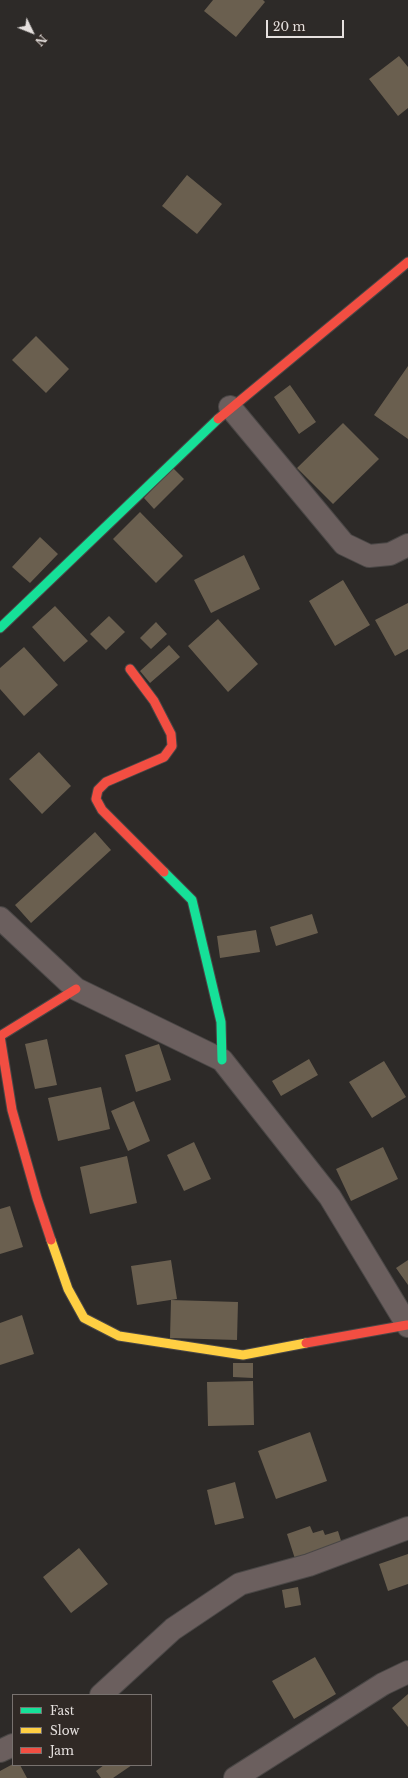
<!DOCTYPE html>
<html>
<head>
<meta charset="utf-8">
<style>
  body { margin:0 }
  #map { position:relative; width:408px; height:1778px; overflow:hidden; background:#2d2a28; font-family:"Libre Baskerville",serif }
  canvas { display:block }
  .legend { position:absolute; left:12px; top:1694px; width:140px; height:72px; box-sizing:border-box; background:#302925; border:1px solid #78726f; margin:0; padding:5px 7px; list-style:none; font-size:12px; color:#e5e0de }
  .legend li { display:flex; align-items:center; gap:8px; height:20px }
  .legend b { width:20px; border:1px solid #78726f }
  .north { position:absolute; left:12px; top:12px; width:40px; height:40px; -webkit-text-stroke:3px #302925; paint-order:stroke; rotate:133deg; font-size:11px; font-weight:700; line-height:16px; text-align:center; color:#e5e0de }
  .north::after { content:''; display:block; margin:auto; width:14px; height:18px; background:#e5e0de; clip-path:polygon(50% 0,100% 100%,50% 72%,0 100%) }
  .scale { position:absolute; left:266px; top:20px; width:78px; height:18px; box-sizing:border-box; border:2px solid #e5e0de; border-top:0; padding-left:5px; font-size:12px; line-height:14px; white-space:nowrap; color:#e5e0de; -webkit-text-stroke:3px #302925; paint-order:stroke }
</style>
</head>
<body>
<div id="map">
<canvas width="408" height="1778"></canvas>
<ul class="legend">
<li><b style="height:5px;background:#16e098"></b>Fast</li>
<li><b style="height:5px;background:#ffcf43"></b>Slow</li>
<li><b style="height:5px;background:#f24e42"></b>Jam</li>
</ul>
<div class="north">N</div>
<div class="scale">20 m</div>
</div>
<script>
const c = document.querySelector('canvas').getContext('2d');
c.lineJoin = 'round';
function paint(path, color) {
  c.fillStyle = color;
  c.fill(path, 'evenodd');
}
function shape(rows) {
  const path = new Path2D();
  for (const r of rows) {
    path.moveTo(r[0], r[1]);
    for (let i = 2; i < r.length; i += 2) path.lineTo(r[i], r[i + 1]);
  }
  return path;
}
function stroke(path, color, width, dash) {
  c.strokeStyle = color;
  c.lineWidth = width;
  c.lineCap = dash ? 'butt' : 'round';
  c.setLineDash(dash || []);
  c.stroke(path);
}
paint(shape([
  [213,0,263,0,265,2,236,37,204,11],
  [399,56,408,67,408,108,398,116,369,79],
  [187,175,222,204,197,234,162,206],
  [36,336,69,369,46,393,12,360],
  [408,366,408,439,374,415],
  [290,385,316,422,299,434,274,397],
  [343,423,379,459,333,504,297,468],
  [173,468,184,479,154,509,144,498],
  [140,512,183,556,156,583,113,539],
  [40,537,58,554,30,583,12,567],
  [244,555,260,589,211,613,194,580],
  [343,580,370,625,335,646,309,601],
  [408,603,408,649,395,656,375,620],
  [55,606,88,641,64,662,32,627],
  [109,616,125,632,106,650,90,634],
  [218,619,258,664,228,692,188,646],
  [156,622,167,634,151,649,140,638],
  [169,645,180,657,150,683,140,671],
  [24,647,58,685,24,716,0,689,0,668],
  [39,752,71,786,42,814,9,779],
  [95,832,111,850,31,923,15,905],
  [312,914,318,933,276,946,270,927],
  [256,930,260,952,220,958,217,936],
  [47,1039,57,1085,35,1089,25,1044],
  [159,1044,171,1080,136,1092,125,1055],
  [309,1059,318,1075,281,1096,272,1081],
  [384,1061,406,1097,372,1118,349,1082],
  [101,1087,110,1129,58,1141,48,1098],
  [134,1101,150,1141,128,1151,111,1111],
  [194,1142,211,1179,184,1191,167,1155],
  [383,1147,398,1179,351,1201,336,1169],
  [127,1156,137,1203,90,1214,80,1167],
  [10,1206,23,1247,0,1254,0,1209],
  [171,1260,177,1299,137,1305,131,1266],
  [408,1260,408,1285,396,1268],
  [171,1300,238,1302,237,1340,170,1338],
  [22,1315,34,1354,0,1365,0,1323],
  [233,1363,253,1363,253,1378,233,1377],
  [253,1381,254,1425,208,1426,207,1382],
  [310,1432,327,1481,276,1499,258,1451],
  [235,1482,244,1518,215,1525,207,1490],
  [310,1526,313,1533,323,1530,325,1535,338,1531,343,1547,296,1562,287,1534],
  [79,1548,108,1584,71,1613,43,1577],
  [408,1554,408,1584,388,1591,379,1564],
  [298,1587,301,1605,285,1608,282,1590],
  [315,1657,336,1694,294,1719,272,1681],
  [408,1694,408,1727,392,1708],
  [13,1764,20,1765,27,1778,0,1778,0,1771],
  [104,1765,132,1765,113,1778,101,1778,96,1771]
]), '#6a5f4f');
const street = shape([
  [230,407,344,544,369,556,390,554,408,545],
  [0,918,76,989,222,1060,330,1197,408,1326],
  [101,1695,173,1629,240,1584,309,1565,408,1528],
  [0,1751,13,1745],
  [235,1778,383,1684,408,1672]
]);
const fast = shape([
  [0,628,218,419],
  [164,872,192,900,221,1022,222,1060]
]);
const slow = shape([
  [51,1240,68,1289,84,1318,119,1336,243,1355,306,1343]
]);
const jam = shape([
  [218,419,408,262],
  [130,669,154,701,171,734,172,746,164,757,106,782,98,790,96,799,102,810,164,872],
  [51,1240,37,1198,12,1110,0,1036,76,989],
  [306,1343,407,1325]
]);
stroke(street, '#4a4746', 24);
stroke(fast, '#4a4746', 11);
stroke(slow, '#4a4746', 11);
stroke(jam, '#4a4746', 11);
stroke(street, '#6b5f5e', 22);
stroke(fast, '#16e098', 9);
stroke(slow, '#ffcf43', 9);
stroke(jam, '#f24e42', 9);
</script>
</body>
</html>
